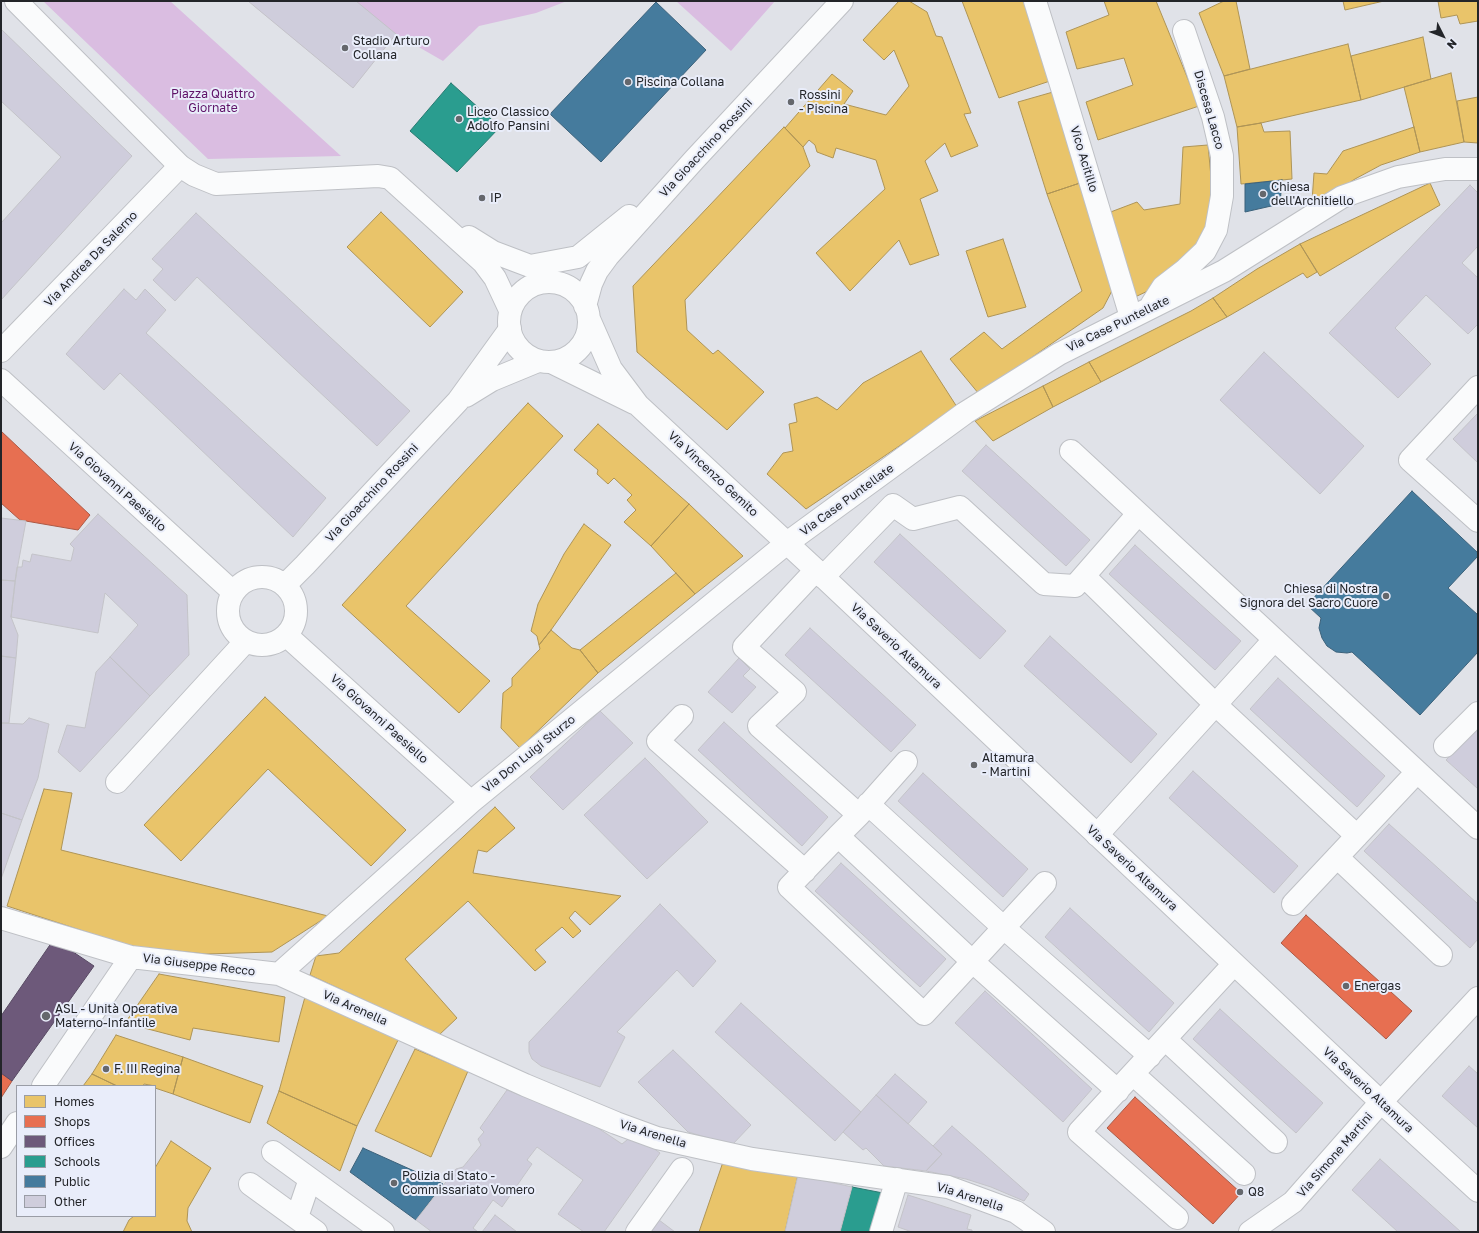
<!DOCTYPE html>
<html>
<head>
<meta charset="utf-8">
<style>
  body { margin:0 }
  #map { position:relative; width:1479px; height:1233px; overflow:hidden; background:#e0e2e8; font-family:"Golos Text",sans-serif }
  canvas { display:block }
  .frame { position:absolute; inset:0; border:2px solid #232529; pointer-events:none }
  .legend { position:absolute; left:16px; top:1085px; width:140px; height:132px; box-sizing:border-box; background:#e9edfa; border:1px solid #9a9da6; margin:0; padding:5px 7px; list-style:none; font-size:12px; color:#232529 }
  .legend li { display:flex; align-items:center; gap:8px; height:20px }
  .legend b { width:20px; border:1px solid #9a9da6 }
  .north { position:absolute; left:1423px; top:16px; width:40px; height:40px; -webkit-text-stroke:3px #e9edfa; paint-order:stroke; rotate:132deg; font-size:11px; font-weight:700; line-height:16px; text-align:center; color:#232529 }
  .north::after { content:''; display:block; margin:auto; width:14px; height:18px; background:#232529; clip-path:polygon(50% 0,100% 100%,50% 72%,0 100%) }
</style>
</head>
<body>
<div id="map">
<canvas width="1479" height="1233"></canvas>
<div class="frame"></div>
<ul class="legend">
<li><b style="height:11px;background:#e9c46a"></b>Homes</li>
<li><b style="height:11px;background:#e76f51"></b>Shops</li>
<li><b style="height:11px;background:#6d597a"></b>Offices</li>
<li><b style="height:11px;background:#2a9d8f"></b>Schools</li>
<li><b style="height:11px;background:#457b9d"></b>Public</li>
<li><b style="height:11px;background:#cfcddc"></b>Other</li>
</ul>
<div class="north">N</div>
</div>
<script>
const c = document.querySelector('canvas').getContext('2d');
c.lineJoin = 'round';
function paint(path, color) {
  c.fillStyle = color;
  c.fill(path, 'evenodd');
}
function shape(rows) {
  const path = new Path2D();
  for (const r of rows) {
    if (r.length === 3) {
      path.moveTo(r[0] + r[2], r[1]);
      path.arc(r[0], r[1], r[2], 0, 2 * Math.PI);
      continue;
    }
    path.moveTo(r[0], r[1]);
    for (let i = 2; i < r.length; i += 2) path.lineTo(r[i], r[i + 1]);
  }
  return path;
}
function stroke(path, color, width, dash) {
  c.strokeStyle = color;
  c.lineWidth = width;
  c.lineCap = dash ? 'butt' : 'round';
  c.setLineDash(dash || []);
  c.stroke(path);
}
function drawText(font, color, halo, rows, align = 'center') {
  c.font = font + ' "Golos Text",sans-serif';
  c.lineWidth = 4;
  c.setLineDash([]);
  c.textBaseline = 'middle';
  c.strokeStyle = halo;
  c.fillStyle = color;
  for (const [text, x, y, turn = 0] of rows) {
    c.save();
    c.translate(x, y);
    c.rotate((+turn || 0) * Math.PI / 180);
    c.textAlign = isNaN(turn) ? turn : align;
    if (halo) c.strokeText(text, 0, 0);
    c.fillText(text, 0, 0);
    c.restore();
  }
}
paint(shape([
  [43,1,170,1,341,156,208,159],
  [248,1,567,1,536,13,479,26,443,61,396,34,353,88],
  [676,1,775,1,731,51]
]), '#dabde1');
const homes = shape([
  [899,1,909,1,927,12,936,36,942,37,971,113,964,114,978,146,951,157,945,143,925,161,938,191,920,199,939,255,910,265,899,240,850,291,816,253,885,189,876,160,836,148,833,158,817,152,815,145,809,140,803,147,785,128,832,74,853,91,844,104,886,115,909,86,894,50,884,60,863,40,899,1],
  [962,1,1031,1,1056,79,999,98,962,1],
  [1104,1,1156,1,1199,106,1098,140,1086,102,1133,85,1124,58,1077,69,1066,32,1109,15,1104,1],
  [1224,1,1236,1,1250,69,1224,76,1199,13,1224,1],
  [1343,1,1384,1,1345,10,1343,1],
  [1438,1,1478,1,1478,21,1460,24,1457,15,1441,18,1438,1],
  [1423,37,1431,79,1361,100,1351,56,1423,37],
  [1348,44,1361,100,1261,123,1237,127,1224,76,1348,44],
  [1451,73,1464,142,1420,152,1404,87,1451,73],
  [1060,90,1086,181,1047,194,1018,102,1060,90],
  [1478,97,1478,146,1478,143,1464,142,1457,101,1478,97],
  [1261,123,1264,132,1290,131,1292,179,1241,184,1237,127,1261,123],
  [784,127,803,147,810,166,685,300,687,330,713,354,718,350,764,392,727,430,637,352,633,286,784,127],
  [1414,127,1420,152,1381,165,1355,179,1315,205,1312,201,1314,173,1327,174,1343,151,1414,127],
  [1208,145,1211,177,1211,212,1206,240,1154,288,1133,298,1108,213,1137,202,1144,210,1180,204,1183,147,1208,145],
  [1086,181,1115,285,1103,308,979,394,950,359,984,332,1002,349,1082,291,1047,194,1086,181],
  [1430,183,1440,205,1320,276,1300,244,1430,183],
  [381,212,463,292,430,327,347,247,381,212],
  [1003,239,1026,307,988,317,966,251,1003,239],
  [1300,244,1317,272,1307,278,1303,273,1227,317,1213,298,1257,269,1300,244],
  [1213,298,1227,317,1101,382,1089,362,1191,311,1213,298],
  [921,351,957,407,806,509,767,474,783,453,793,451,789,424,797,422,794,404,817,397,837,410,863,383,921,351],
  [1089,362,1101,382,1053,407,1043,386,1089,362],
  [1043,386,1053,407,993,441,975,421,1043,386],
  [528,403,563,436,406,606,490,681,459,713,342,605,528,403],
  [598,424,689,504,651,546,624,522,636,510,627,500,632,495,614,478,608,484,597,474,598,470,574,450,598,424],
  [689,504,743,556,695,594,651,546,689,504],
  [584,524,611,545,551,630,539,645,537,636,531,631,538,604,564,554,584,524],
  [676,573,695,594,598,673,580,650,676,573],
  [551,630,572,648,580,650,598,673,520,748,501,728,503,693,512,686,512,678,540,649,539,645,551,630],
  [265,697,406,830,371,866,268,769,181,861,144,825,265,697],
  [44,789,72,793,61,850,328,916,272,952,206,954,129,946,7,906,44,789],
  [495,807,515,828,487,852,478,850,473,873,621,896,590,925,575,911,569,918,581,931,573,938,562,927,535,950,546,962,535,971,468,901,405,959,457,1018,439,1035,310,975,316,956,339,953,495,807],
  [159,974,285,997,279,1042,193,1028,190,1040,125,1023,159,974],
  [305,997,399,1038,357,1126,279,1091,305,997],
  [116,1035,183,1057,173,1094,155,1088,155,1086,144,1084,143,1086,117,1086,92,1074,116,1035],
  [415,1049,468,1071,431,1157,375,1131,415,1049],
  [183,1057,263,1086,250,1123,173,1094,183,1057],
  [92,1074,117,1086,83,1086,92,1074],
  [279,1091,357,1126,340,1171,267,1123,279,1091],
  [171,1141,211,1168,188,1208,187,1221,192,1232,123,1232,129,1220,134,1216,155,1216,155,1168,171,1141],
  [723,1162,798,1175,785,1232,699,1232,723,1162]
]);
paint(homes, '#e9c46a');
stroke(homes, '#ae9456', 1);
const shops = shape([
  [1,431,90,515,78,530,20,520,1,503,1,431],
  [1306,915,1412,1011,1386,1039,1281,943,1306,915],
  [1,1073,12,1081,1,1098,1,1073],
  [1135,1097,1241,1193,1213,1224,1107,1128,1135,1097]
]);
paint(shops, '#e76f51');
stroke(shops, '#ac5945', 1);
const offices = shape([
  [54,939,94,966,12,1081,1,1073,1,1016,54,939]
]);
paint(offices, '#6d597a');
stroke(offices, '#574962', 1);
const schools = shape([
  [451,83,500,127,457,172,410,131,451,83],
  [852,1187,883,1193,870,1232,840,1232,852,1187]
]);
paint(schools, '#2a9d8f');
stroke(schools, '#287970', 1);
const public = shape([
  [656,2,706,50,601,162,550,114,656,2],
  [1282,180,1280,204,1245,212,1245,184,1282,180],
  [1412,491,1478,553,1478,556,1448,588,1478,615,1478,652,1420,715,1352,652,1347,653,1336,652,1327,646,1322,638,1319,628,1321,618,1307,605,1412,491],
  [363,1148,443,1184,416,1220,350,1172,363,1148]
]);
paint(public, '#457b9d');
stroke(public, '#3b617a', 1);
const building = shape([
  [248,1,356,1,396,34,353,88,248,1],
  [1,29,132,156,1,300,1,223,61,157,1,101,1,29],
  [1470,185,1478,193,1478,246,1462,263,1478,278,1478,324,1468,334,1426,295,1395,328,1431,364,1398,398,1329,333,1470,185],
  [196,213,410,411,377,446,197,277,175,301,153,280,163,269,152,259,196,213],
  [124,289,136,300,145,289,166,310,146,333,326,498,293,537,120,373,104,390,66,354,124,289],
  [1264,352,1364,446,1320,494,1220,400,1264,352],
  [1478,413,1478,463,1453,439,1478,413],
  [986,445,1090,540,1066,566,962,471,986,445],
  [98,514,187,595,189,655,150,696,110,657,138,625,105,593,98,633,11,617,17,567,22,567,23,560,30,562,32,554,71,561,74,548,70,544,98,514],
  [1,518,26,521,15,581,1,580,1,518],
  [900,534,1006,631,980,659,874,562,900,534],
  [1135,545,1241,641,1215,670,1109,574,1135,545],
  [1,580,15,581,11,617,18,635,16,658,1,656,1,580],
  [810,628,916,725,891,752,785,655,810,628],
  [1050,636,1157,734,1131,763,1024,666,1050,636],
  [1,656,16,658,9,723,1,723,1,656],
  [110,657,150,696,80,772,58,752,67,725,85,728,96,672,110,657],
  [739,658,750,669,743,676,756,687,732,713,708,692,739,658],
  [1278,678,1385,776,1357,807,1250,709,1278,678],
  [600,711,633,743,563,810,530,777,600,711],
  [29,718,49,724,38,778,22,820,1,813,1,723,23,724,29,718],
  [724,722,828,817,802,846,698,750,724,722],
  [1478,726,1478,789,1446,760,1478,726],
  [645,758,708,822,647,879,584,815,645,758],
  [1193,771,1298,866,1274,893,1169,798,1193,771],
  [923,773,1028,869,1003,897,898,801,923,773],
  [1,813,22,820,1,879,1,813],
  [1389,824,1478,904,1478,939,1470,948,1364,851,1389,824],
  [841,863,946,959,920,987,815,891,841,863],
  [660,904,716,961,693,987,677,970,617,1032,625,1037,600,1087,541,1066,532,1059,529,1052,529,1042,660,904],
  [1070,908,1174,1003,1149,1032,1045,937,1070,908],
  [985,991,1092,1089,1063,1122,955,1023,985,991],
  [741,1003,861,1112,835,1141,715,1032,741,1003],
  [1220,1009,1323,1103,1296,1133,1193,1039,1220,1009],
  [673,1050,751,1125,732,1145,688,1132,638,1082,673,1050],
  [1469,1066,1478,1074,1478,1128,1442,1096,1469,1066],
  [895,1074,927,1102,908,1124,876,1095,895,1074],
  [507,1090,589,1122,622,1144,632,1136,649,1145,660,1153,604,1232,584,1232,558,1214,583,1180,537,1147,527,1160,532,1164,502,1207,493,1200,473,1228,478,1232,432,1232,416,1220,456,1169,463,1167,481,1145,478,1139,484,1132,480,1128,507,1090],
  [876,1095,942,1154,926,1171,884,1166,866,1148,863,1150,843,1132,876,1095],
  [952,1126,1029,1194,1024,1201,991,1187,966,1179,926,1171,942,1154,933,1146,952,1126],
  [1380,1159,1461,1232,1398,1232,1352,1190,1380,1159],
  [798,1175,852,1187,840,1232,785,1232,798,1175],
  [908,1195,971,1215,967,1229,972,1230,972,1232,912,1232,898,1227,908,1195],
  [495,1215,517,1232,482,1232,495,1215],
  [659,1220,675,1232,650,1232,659,1220]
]);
paint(building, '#cfcddc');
stroke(building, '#c3c3c8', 1);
const minor = shape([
  [1035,1,1063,91,1131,317],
  [1152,304,1163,287,1185,270,1205,251,1216,230,1222,196,1222,156,1213,117,1184,31],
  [1,351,180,166],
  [1,380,233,592],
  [1478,387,1410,460,1478,521],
  [466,396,492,380,538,361],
  [1071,451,1478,828],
  [816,570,744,647,795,692,759,726,859,815,838,836,973,962,1118,1091],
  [1084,576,1216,705,1357,836],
  [823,577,893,505,913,519,960,507,1044,584,1075,586,1138,514],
  [262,611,34],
  [285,585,305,565,458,401,510,329],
  [286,635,471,802],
  [682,716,658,741,805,871],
  [1445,746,1478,713],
  [117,782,246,641],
  [868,804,1004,928,1150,1056],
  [859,815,906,762],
  [1097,835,1274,640],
  [838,836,789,887,924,1014,1045,883],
  [1337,857,1441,955],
  [1293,904,1417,772],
  [1,918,131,957],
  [279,974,471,802,787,543,965,413,1059,354,1224,271,1342,197,1398,177,1445,169,1478,169],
  [1165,1039,1276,1142],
  [1133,1074,1244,1174],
  [43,1086,131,957,279,974,525,1085,616,1123,657,1138,752,1159,948,1187,1016,1212,1044,1232],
  [1,1147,17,1123],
  [273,1152,383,1232],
  [250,1184,316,1232],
  [297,1217,310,1179],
  [1177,1218,1079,1132,1234,964],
  [637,1232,682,1169],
  [881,1232,897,1179]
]);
const major = shape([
  [16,1,180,166,194,175,216,184,378,176,390,178,483,262,495,278,510,310],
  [469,237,493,252,530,266,578,257,629,216],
  [549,322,40],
  [585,306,591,284,597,271,608,256,694,160,842,1],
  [589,319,611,369,638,405,816,570,1381,1102,1478,1191],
  [551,362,634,403],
  [1250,1232,1293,1202,1381,1102,1478,998]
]);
stroke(minor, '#bec0c5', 24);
stroke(major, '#bec0c5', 24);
stroke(minor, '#fafbfc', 22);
stroke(major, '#fafbfc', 22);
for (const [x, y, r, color] of [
  [345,48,4,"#65676c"],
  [628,82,4,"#65676c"],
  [791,102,4,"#65676c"],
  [459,119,4,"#65676c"],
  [1263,194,4,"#65676c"],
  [482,198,4,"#65676c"],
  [1386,596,4,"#65676c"],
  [974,765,4,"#65676c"],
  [1346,986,4,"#65676c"],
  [46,1016,5,"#65676c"],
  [106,1069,4,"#65676c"],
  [394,1183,4,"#65676c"],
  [1240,1192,4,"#65676c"]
]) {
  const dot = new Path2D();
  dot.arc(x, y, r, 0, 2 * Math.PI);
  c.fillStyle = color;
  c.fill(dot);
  stroke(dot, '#e9edfa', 1.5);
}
drawText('12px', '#232529', '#e9edfa', [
  ["Stadio Arturo",353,41],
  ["Collana",353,55],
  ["Piscina Collana",636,82],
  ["Rossini",799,95],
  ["- Piscina",799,109],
  ["Liceo Classico",467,112],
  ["Adolfo Pansini",467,126],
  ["Chiesa",1271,187],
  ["dell'Architiello",1271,201],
  ["IP",490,198],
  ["Chiesa di Nostra",1378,589,"right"],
  ["Signora del Sacro Cuore",1378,603,"right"],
  ["Altamura",982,758],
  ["- Martini",982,772],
  ["Energas",1354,986],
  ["ASL - Unità Operativa",55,1009],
  ["Materno-Infantile",55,1023],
  ["F. III Regina",114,1069],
  ["Polizia di Stato -",402,1176],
  ["Commissariato Vomero",402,1190],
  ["Q8",1248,1192]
], 'left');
drawText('12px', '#5f1268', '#e9edfa', [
  ["Piazza Quattro",213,94],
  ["Giornate",213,108]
]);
drawText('12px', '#232529', '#e9edfa', [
  ["Discesa Lacco",1209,110,74],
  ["Via Gioacchino Rossini",706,148,-47],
  ["Vico Acitillo",1084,159,73],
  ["Via Andrea Da Salerno",91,259,-46],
  ["Via Case Puntellate",1118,324,-26],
  ["Via Vincenzo Gemito",713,474,43],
  ["Via Giovanni Paesiello",117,487,42],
  ["Via Gioacchino Rossini",372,493,-47],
  ["Via Case Puntellate",847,500,-36],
  ["Via Saverio Altamura",896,646,43],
  ["Via Giovanni Paesiello",379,719,42],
  ["Via Don Luigi Sturzo",529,754,-39],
  ["Via Saverio Altamura",1132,868,43],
  ["Via Giuseppe Recco",199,965,7],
  ["Via Arenella",355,1008,24],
  ["Via Saverio Altamura",1368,1090,43],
  ["Via Arenella",653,1134,17],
  ["Via Simone Martini",1335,1155,-49],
  ["Via Arenella",970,1197,18]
]);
</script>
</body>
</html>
